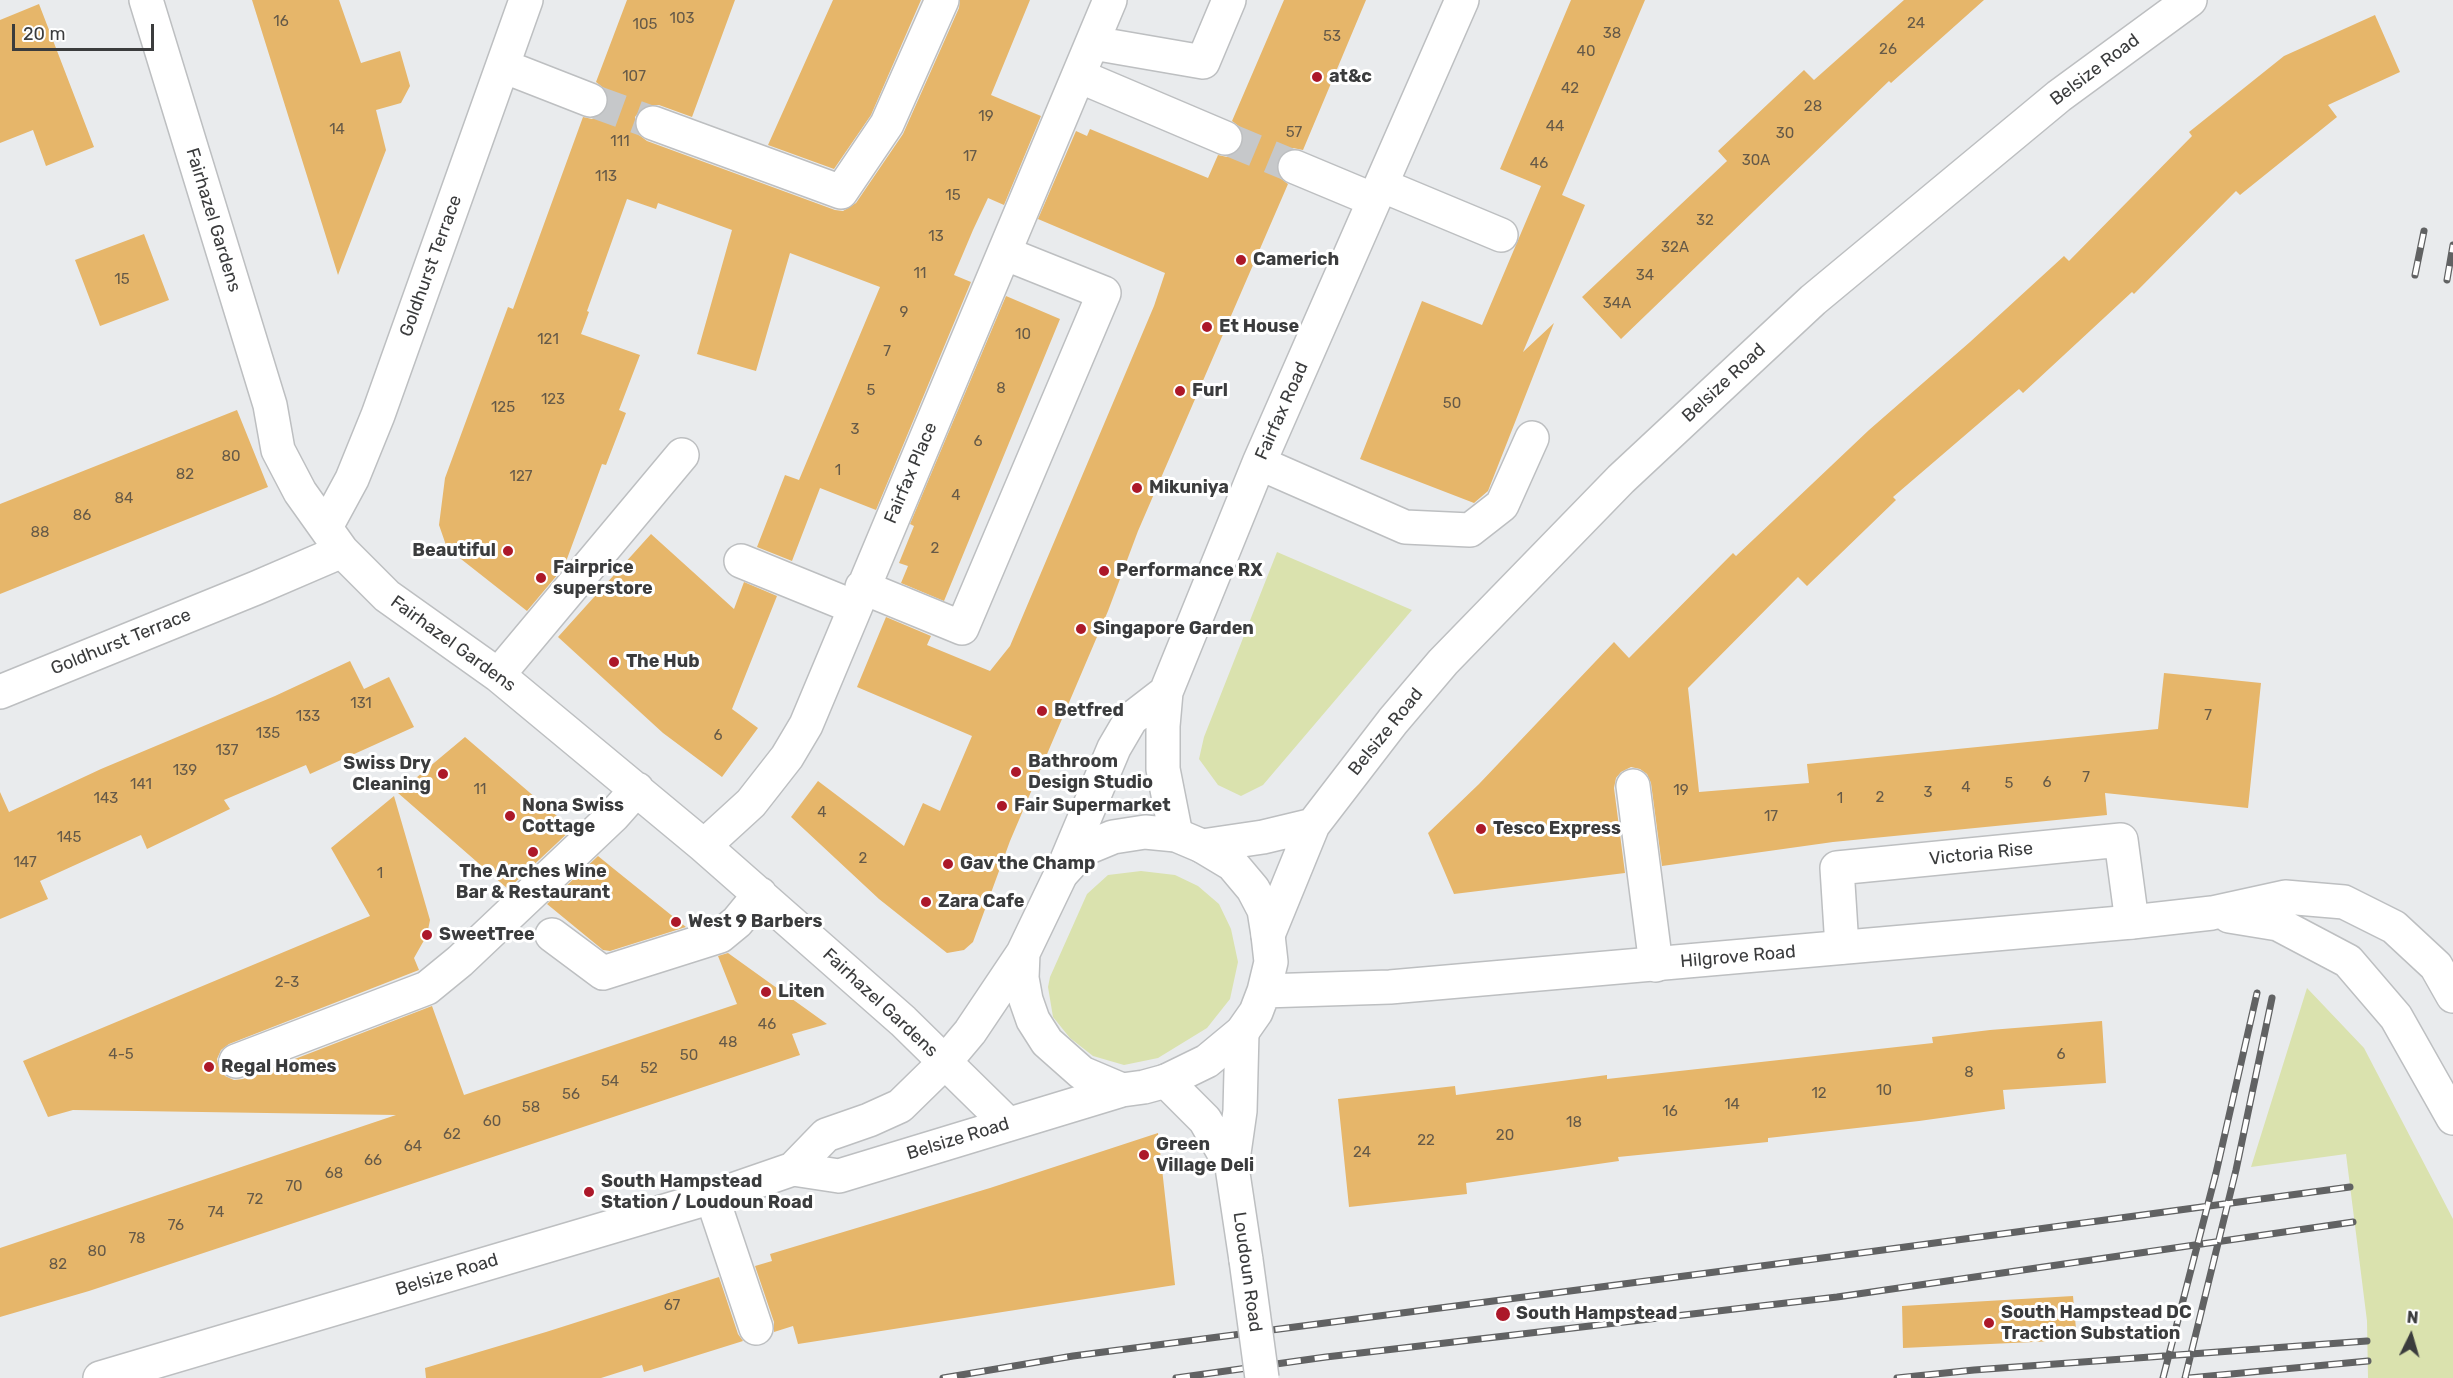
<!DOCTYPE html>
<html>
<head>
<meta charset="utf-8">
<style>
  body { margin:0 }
  #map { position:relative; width:2453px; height:1378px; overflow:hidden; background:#e9ebed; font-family:Rubik,sans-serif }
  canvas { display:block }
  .north { position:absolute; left:2381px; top:1306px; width:60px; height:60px; -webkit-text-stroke:4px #fff; paint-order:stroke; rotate:5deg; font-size:16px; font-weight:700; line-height:24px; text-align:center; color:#3b3c3d }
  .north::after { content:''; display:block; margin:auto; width:21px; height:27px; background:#3b3c3d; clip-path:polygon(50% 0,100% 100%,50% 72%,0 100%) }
  .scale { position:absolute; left:12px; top:24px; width:142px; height:27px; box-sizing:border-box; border:3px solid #3b3c3d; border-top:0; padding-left:8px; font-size:18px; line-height:21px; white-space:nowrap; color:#3b3c3d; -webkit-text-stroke:4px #fff; paint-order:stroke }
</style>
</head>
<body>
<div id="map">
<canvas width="2453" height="1378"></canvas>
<div class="north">N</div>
<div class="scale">20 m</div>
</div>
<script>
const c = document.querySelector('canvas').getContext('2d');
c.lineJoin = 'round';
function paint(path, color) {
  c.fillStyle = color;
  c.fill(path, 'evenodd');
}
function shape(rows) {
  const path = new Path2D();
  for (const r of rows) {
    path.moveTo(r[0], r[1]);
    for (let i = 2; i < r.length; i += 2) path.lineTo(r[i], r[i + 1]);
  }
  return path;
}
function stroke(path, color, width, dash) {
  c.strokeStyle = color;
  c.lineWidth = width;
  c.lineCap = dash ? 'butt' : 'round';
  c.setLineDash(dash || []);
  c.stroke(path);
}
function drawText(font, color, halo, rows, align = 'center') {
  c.font = font + ' Rubik,sans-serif';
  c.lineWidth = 6;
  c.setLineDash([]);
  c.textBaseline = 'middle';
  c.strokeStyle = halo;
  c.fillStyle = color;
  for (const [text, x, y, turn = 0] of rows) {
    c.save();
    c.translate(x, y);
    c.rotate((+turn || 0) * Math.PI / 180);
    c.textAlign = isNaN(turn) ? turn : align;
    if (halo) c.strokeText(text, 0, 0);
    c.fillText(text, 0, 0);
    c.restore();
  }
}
paint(shape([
  [1277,552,1412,610,1263,785,1241,796,1218,785,1199,759,1204,737],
  [1141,871,1175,875,1198,886,1219,904,1231,929,1238,962,1230,999,1207,1028,1158,1058,1124,1065,1093,1056,1070,1038,1053,1017,1048,987,1050,977,1087,894,1108,875],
  [2307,988,2364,1048,2453,1219,2453,1378,2368,1378,2367,1321,2346,1154,2251,1167]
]), '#dae2ae');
paint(shape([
  [252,0,339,0,361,63,400,51,410,86,401,103,376,110,386,150,338,275],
  [627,0,735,0,692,117,659,105,649,105,641,109,635,117,635,127,639,135,647,141,835,210,843,211,856,203,903,134,959,8,960,0,1030,0,991,95,1041,116,1004,205,988,198,973,230,954,275,971,282,876,510,820,488,792,561,757,547,785,475,799,480,880,287,790,253,756,371,697,354,732,230,658,203,656,209,627,199,587,311,589,312,581,334,640,355,619,410,626,413,606,465,602,464,564,567,527,611,447,548,439,525,445,478,508,307,513,309,583,117,592,119,601,115,608,106,609,98,605,89,596,82],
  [833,0,921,0,871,115,834,169,768,145],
  [1284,0,1366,0,1303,150,1293,148,1284,152,1278,160,1276,169,1280,178,1288,184,1138,531,1108,611,1010,841,973,942,964,950,947,953,879,899,791,817,818,781,904,846,923,803,940,811,972,736,857,687,886,617,931,636,927,645,990,671,1010,646,1154,306,1165,273,1038,219,1076,131,1087,136,1090,129,1208,178,1218,155,1227,157,1236,153,1242,145,1243,135,1240,127,1232,121],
  [1571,0,1645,0,1562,195,1585,205,1523,352,1554,323,1488,491,1474,503,1360,459,1422,301,1482,325,1541,186,1500,169],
  [1904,0,1984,0,1891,83,1889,81,1621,339,1582,297,1727,161,1718,151,1804,70,1814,80],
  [39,4,94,147,46,166,33,130,0,143,0,20],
  [2375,15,2400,72,2328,105,2337,117,2240,195,2236,191,2134,294,2132,292,2023,393,2019,389,1893,497,1896,500,1807,586,1798,577,1688,688,1699,792,1809,783,1807,764,2158,729,2164,673,2261,683,2248,808,2105,793,2107,815,1833,842,1662,866,1651,783,1647,774,1640,769,1631,767,1621,772,1616,778,1614,788,1625,873,1454,894,1428,833,1479,784,1614,642,1629,658,1733,553,1736,556,1869,430,1970,342,2064,256,2069,261,2192,136,2189,132,2284,56],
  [144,234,169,300,100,326,75,260],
  [1006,296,1060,319,944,601,901,583,908,566,899,563,914,526,910,524],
  [237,410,268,487,0,594,0,504],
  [651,534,734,609,744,582,777,596,732,709,758,728,722,777,663,733,558,637],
  [350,661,364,689,389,677,414,727,310,774,306,765,224,800,230,809,147,849,141,835,40,881,48,899,0,919,0,792,9,812,101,769,275,696],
  [465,737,572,829,508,889,398,793],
  [394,796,430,920,427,935,414,958,419,970,229,1044,221,1050,217,1059,219,1068,225,1076,234,1080,243,1079,432,1006,464,1095,737,1004,718,956,728,953,827,1024,792,1034,800,1055,89,1291,0,1317,0,1248,396,1115,73,1110,48,1117,23,1061,370,916,331,848],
  [598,856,614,869,686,927,610,951,603,950,547,904],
  [2102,1021,2106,1083,2003,1090,2005,1109,1919,1121,1768,1138,1768,1142,1618,1157,1619,1161,1466,1183,1467,1194,1349,1207,1338,1099,1455,1086,1456,1095,1607,1075,1607,1079,1933,1043,1932,1037,1990,1030],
  [1158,1133,1175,1285,798,1344,793,1326,774,1332,774,1322,755,1266,772,1261,770,1254,990,1188],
  [719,1277,738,1334,743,1341,644,1372,642,1365,601,1378,426,1378,425,1368,546,1332],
  [2073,1296,2077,1340,1903,1348,1902,1306]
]), '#e6b66a');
stroke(shape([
  [590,100,653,123],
  [1225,138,1295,167]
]), '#c6c8ca', 33, [33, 16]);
const minor = shape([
  [146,0,270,405,278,450,300,492,342,551,387,596,498,675,704,846,903,1021,1008,1124],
  [1093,43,1203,62,1229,0],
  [503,66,590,100],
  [1079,76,1225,138],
  [653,123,841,192,887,124,942,0],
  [1295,167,1374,200],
  [1381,185,1501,235],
  [1259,463,1405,527,1470,530,1502,505,1532,438],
  [326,527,352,479,378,415,526,0],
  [741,561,854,607],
  [862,587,962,628,1104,293,1004,253],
  [498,675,682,455],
  [0,692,256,588,342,551],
  [1633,786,1656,965],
  [1176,835,1163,769,1163,726,1166,692,1259,463,1462,0],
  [704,846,751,803,787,757,806,725,1110,0],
  [1202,846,1263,837,1313,825],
  [1061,874,1114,748,1131,719,1166,692],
  [552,935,603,973,720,936,737,922,760,894],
  [1268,935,1313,825,1393,721,1443,662,1621,479,1813,300,2059,96,2190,0],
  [1842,947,1837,868,2121,840,2132,922],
  [1242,1032,1240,1111,1232,1167,1246,1260],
  [236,1061,427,988,460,961,613,816,637,789],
  [1166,1081,1205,1120,1232,1167],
  [712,1197,756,1328]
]);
const major = shape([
  [2229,916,2278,924,2348,961,2396,1017,2453,1118],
  [1264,991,1390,987,2132,922,2212,913,2285,897,2344,902,2394,927,2436,966,2453,996],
  [793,1169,826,1135,869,1120,900,1106,944,1063,970,1032,1023,953],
  [100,1378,712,1197,793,1169,839,1176,1122,1090,1144,1087,1166,1081,1207,1061,1242,1032,1256,1012,1264,991,1271,962,1268,935,1264,910,1253,889,1232,864,1202,846,1176,835,1145,832,1113,837,1084,849,1061,874,1023,953,1022,978,1026,1000,1033,1020,1047,1042,1082,1073,1122,1090]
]);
stroke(minor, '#bdbfc1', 36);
stroke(major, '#bdbfc1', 36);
stroke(minor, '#fff', 33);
stroke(major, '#fff', 33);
const rail = shape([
  [2415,275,2424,231],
  [2447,280,2453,245],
  [943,1378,1073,1356,1868,1252,2350,1187],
  [1176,1378,1326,1357,1837,1297,2353,1222],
  [1897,1378,1974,1370,2367,1341],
  [2163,1378,2216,1173,2257,993],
  [2185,1378,2236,1170,2272,998],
  [2189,1378,2368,1361]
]);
stroke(rail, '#616263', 7);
stroke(rail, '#fff', 4.5, [14]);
const minorBridge = shape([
  [1246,1260,1262,1378]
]);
stroke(minorBridge, '#bdbfc1', 36, []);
stroke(minorBridge, '#fff', 33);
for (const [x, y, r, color] of [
  [1317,77,6,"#ac1829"],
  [1241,260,6,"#ac1829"],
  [1207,327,6,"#ac1829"],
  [1180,391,6,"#ac1829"],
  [1137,488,6,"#ac1829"],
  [508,551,6,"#ac1829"],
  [1104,571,6,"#ac1829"],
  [541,578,6,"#ac1829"],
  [1081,629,6,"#ac1829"],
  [614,662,6,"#ac1829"],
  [1042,711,6,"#ac1829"],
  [1016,772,6,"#ac1829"],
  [443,774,6,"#ac1829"],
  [1002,806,6,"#ac1829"],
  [510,816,6,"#ac1829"],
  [1481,829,6,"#ac1829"],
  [533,852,6,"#ac1829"],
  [948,864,6,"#ac1829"],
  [926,902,6,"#ac1829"],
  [676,922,6,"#ac1829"],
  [427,935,6,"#ac1829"],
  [766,992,6,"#ac1829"],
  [209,1067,6,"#ac1829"],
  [1144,1155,6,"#ac1829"],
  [589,1192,6,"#ac1829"],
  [1503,1314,8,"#ac1829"],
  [1989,1323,6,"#ac1829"]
]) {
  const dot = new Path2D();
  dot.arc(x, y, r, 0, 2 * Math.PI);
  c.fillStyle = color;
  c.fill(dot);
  stroke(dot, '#fff', 2);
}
drawText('15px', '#665a48', null, [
  ["103",682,19],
  ["16",281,22],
  ["24",1916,24],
  ["105",645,25],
  ["38",1612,34],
  ["53",1332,37],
  ["26",1888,50],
  ["40",1586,52],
  ["107",634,77],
  ["42",1570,89],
  ["28",1813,107],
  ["19",986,117],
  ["44",1555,127],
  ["14",337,130],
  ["57",1294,133],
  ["30",1785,134],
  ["111",620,142],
  ["17",970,157],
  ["30A",1756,161],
  ["46",1539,164],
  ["113",606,177],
  ["15",953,196],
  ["32",1705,221],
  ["13",936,237],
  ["32A",1675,248],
  ["11",920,274],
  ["34",1645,276],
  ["15",122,280],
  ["34A",1617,304],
  ["9",904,313],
  ["10",1023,335],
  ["121",548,340],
  ["7",887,352],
  ["8",1001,389],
  ["5",871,391],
  ["123",553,400],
  ["50",1452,404],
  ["125",503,408],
  ["3",855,430],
  ["6",978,442],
  ["80",231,457],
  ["1",838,471],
  ["82",185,475],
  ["127",521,477],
  ["4",956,496],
  ["84",124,499],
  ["86",82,516],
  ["88",40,533],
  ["2",935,549],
  ["131",361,704],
  ["7",2208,716],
  ["133",308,717],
  ["135",268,734],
  ["6",718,736],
  ["137",227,751],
  ["139",185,771],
  ["7",2086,778],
  ["6",2047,783],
  ["5",2009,784],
  ["141",141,785],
  ["4",1966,788],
  ["11",480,790],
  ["19",1681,791],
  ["3",1928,793],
  ["2",1880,798],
  ["143",106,799],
  ["1",1840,799],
  ["4",822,813],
  ["17",1771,817],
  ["145",69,838],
  ["2",863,859],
  ["147",25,863],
  ["1",380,874],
  ["2-3",287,983],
  ["46",767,1025],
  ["48",728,1043],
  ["4-5",121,1055],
  ["6",2061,1055],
  ["50",689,1056],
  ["52",649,1069],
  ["8",1969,1073],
  ["54",610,1082],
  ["10",1884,1091],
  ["12",1819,1094],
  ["56",571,1095],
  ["14",1732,1105],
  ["58",531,1108],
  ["16",1670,1112],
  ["60",492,1122],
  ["18",1574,1123],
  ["62",452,1135],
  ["20",1505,1136],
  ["22",1426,1141],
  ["64",413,1147],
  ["24",1362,1153],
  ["66",373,1161],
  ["68",334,1174],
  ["70",294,1187],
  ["72",255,1200],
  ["74",216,1213],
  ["76",176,1226],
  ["78",137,1239],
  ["80",97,1252],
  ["82",58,1265],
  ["67",672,1306]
]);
drawText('18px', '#3b3c3d', '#fff', [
  ["Belsize Road",2095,70,-37],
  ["Fairhazel Gardens",213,220,73],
  ["Goldhurst Terrace",431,266,-70],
  ["Belsize Road",1724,383,-43],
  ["Fairfax Road",1282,411,-66],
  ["Fairfax Place",911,473,-67],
  ["Goldhurst Terrace",121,642,-22],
  ["Fairhazel Gardens",453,644,36],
  ["Belsize Road",1386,732,-51],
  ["Victoria Rise",1981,854,-6],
  ["Hilgrove Road",1738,957,-5],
  ["Fairhazel Gardens",880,1003,43],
  ["Belsize Road",958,1139,-17],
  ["Loudoun Road",1247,1272,82],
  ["Belsize Road",447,1275,-17]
]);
drawText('bold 18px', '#3b3c3d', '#fff', [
  ["at&c",1329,77],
  ["Camerich",1253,260],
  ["Et House",1219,327],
  ["Furl",1192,391],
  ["Mikuniya",1149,488],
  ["Beautiful",496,551,"right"],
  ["Fairprice",553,568],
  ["superstore",553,589],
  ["Performance RX",1116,571],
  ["Singapore Garden",1093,629],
  ["The Hub",626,662],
  ["Betfred",1054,711],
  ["Bathroom",1028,762],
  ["Design Studio",1028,783],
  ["Swiss Dry",431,764,"right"],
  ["Cleaning",431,785,"right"],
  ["Nona Swiss",522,806],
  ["Cottage",522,827],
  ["Fair Supermarket",1014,806],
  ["Tesco Express",1493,829],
  ["Gav the Champ",960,864],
  ["The Arches Wine",533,872,"center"],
  ["Bar & Restaurant",533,893,"center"],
  ["Zara Cafe",938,902],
  ["West 9 Barbers",688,922],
  ["SweetTree",439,935],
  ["Liten",778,992],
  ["Regal Homes",221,1067],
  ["Green",1156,1145],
  ["Village Deli",1156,1166],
  ["South Hampstead",601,1182],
  ["Station / Loudoun Road",601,1203],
  ["South Hampstead DC",2001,1313],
  ["Traction Substation",2001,1334],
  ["South Hampstead",1516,1314]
], 'left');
</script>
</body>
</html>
